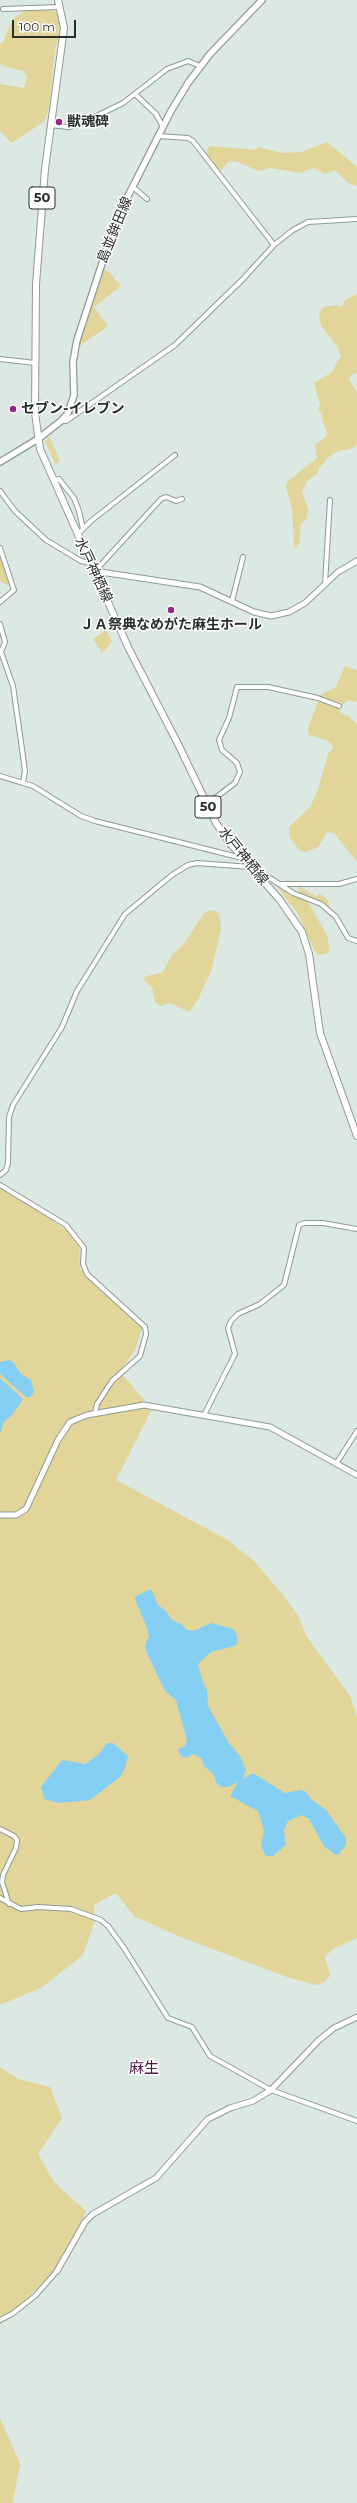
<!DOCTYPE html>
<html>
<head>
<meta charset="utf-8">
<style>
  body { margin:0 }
  #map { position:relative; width:357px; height:2503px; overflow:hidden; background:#dbe9e2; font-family:Montserrat,sans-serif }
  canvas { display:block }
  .scale { position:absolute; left:12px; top:20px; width:64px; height:18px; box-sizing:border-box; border:2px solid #292e2b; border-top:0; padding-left:5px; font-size:12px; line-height:14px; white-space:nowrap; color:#292e2b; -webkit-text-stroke:3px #fff; paint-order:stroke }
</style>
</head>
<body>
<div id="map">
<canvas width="357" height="2503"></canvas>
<div class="scale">100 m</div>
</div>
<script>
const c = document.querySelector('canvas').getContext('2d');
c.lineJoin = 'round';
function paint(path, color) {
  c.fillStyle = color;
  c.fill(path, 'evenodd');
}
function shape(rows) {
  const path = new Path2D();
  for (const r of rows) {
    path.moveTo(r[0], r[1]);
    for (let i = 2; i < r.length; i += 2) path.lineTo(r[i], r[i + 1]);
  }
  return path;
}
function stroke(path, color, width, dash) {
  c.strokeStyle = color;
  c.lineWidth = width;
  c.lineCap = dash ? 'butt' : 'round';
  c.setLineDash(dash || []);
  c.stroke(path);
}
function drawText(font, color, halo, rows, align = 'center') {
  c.font = font + ' Montserrat,"Noto Sans JP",sans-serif';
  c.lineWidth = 3;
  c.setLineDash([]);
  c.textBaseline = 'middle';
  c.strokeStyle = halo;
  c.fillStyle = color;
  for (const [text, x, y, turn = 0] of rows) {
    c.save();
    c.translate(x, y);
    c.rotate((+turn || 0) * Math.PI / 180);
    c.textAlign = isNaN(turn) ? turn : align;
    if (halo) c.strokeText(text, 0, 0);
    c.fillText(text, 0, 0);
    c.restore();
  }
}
paint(shape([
  [39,8,54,11,60,15,62,26,55,50,49,107,45,121,12,143,0,131,0,84,24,88,27,77,23,71,3,66,0,62,0,44,3,42,13,19,23,12],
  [327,142,357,167,357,186,348,183,335,170,325,174,313,168,300,173,271,168,258,171,236,161,228,162,219,172,207,158,207,150,210,146,256,150,258,147,283,153,301,152],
  [102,269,109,272,121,286,94,307,108,326,78,347],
  [357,294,357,373,351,375,349,379,357,393,357,445,351,449,338,451,330,456,318,469,318,473,307,481,302,492,308,509,307,518,301,524,299,543,296,548,294,546,292,509,286,487,287,482,317,458,315,445,326,437,327,432,322,420,322,413,318,411,320,404,314,383,332,372,341,356,337,346,321,326,319,314,323,307,336,305,342,307,345,300],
  [49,436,60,461,56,465,45,442],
  [0,552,11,584,10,586,0,581],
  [106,630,112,642,102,653,93,639],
  [345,666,357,670,357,702,348,700,339,708,341,714,347,715,357,724,357,862,334,833,327,832,318,847,306,852,299,850,289,836,289,827,310,807,318,790,328,754,333,748,332,744,326,740,309,735,308,729,317,704,322,694,336,687],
  [274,883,291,896,301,895,298,888,299,886,315,896,320,894,328,900,329,907,308,902,327,935,330,950,327,953,320,955,315,952,298,914],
  [214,910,219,914,221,930,211,972,197,1001,189,1012,170,1003,161,1006,155,1002,152,987,145,982,144,977,163,972,171,956,183,945,205,912],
  [0,1184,79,1239,80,1269,142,1328,135,1350,120,1372,152,1409,116,1480,226,1539,254,1561,284,1596,298,1616,307,1637,350,1696,357,1717,357,1938,333,1949,325,1957,330,1976,323,1983,315,1985,287,1977,178,1936,134,1916,116,1893,94,1905,95,1921,83,1955,41,1988,0,2005],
  [0,2067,18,2079,50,2087,62,2118,38,2154,54,2182,86,2211,64,2262,0,2325],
  [0,2418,20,2464,13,2503,0,2503]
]), '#e2d599');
paint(shape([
  [9,1360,13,1362,21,1374,31,1380,34,1391,31,1397,26,1397,0,1374,0,1362],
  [0,1378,23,1399,12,1415,4,1422,0,1434],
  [151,1589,158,1605,166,1611,172,1620,181,1624,187,1630,193,1631,212,1623,233,1629,236,1632,238,1641,235,1646,211,1652,198,1664,203,1683,207,1690,208,1706,229,1743,240,1756,246,1770,243,1779,253,1773,285,1793,301,1790,306,1792,311,1799,326,1810,346,1838,346,1845,338,1855,334,1854,324,1846,309,1819,302,1815,288,1821,284,1831,286,1845,273,1856,266,1856,261,1847,264,1830,258,1811,230,1796,238,1782,228,1787,221,1787,216,1782,214,1775,204,1766,201,1758,193,1754,186,1758,180,1755,178,1749,185,1746,187,1740,176,1700,165,1691,146,1651,145,1645,149,1636,147,1628,135,1599,136,1596],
  [107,1743,113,1743,128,1756,125,1768,120,1777,90,1800,59,1803,44,1799,41,1787,62,1760,85,1764,98,1755]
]), '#85cff5');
const minor = shape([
  [3,9,60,7],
  [135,94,156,114,163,127],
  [50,125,68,127,78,125,123,103,167,69,188,61,200,66],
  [158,136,188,138,193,141,274,245],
  [133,187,147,199],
  [0,359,35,363],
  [61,421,66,421,175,345,243,279,274,245,293,230,308,222,357,219],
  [53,480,59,479,74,498,79,511,83,529],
  [0,491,15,511,46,540,81,561,90,563],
  [77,535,91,521,175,455],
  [0,548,14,590,0,602],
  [96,570,161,499,166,497,176,501,182,499],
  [325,584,330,500],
  [232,601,243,557],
  [0,624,5,642,1,652,13,686,21,742,25,771,23,782],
  [0,776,33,786,81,816,95,821,242,858],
  [206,805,235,783,240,772,237,763,222,750,219,740,229,718,237,687,268,687,318,698,339,706],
  [261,879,270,878,293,893,321,904,336,917,348,938,357,941],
  [280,884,339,884,357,879],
  [0,1175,6,1170,8,1163,9,1117,13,1105,62,1027,77,991,125,914,172,875,188,865,197,863,251,867],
  [0,1185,66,1225,84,1248,83,1264,87,1274,145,1327,146,1334,140,1356,112,1381,97,1404,95,1413],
  [204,1415,235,1354,228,1328,231,1321,238,1314,260,1304,284,1285,299,1225,305,1223,323,1223,357,1229],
  [336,1464,357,1431],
  [0,1829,14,1836,17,1840,16,1848,3,1875,2,1882,9,1904],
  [0,1898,21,1909,38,1907,71,1909,101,1920,108,1926,124,1948,168,2018,192,2027,210,2056,271,2090,357,2121],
  [0,2320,12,2314,35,2296,57,2271]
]);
const tertiary = shape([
  [94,571,200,587,254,612,271,616,289,612,305,603,338,572,357,561],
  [0,1515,16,1515,26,1509,58,1440,70,1422,87,1415,144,1405,270,1427,357,1475],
  [57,2271,85,2222,93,2214,156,2178,208,2119,230,2108,253,2101,271,2090,319,2040,334,2028,357,2017]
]);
const secondary = shape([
  [0,462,38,439,61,421,68,413,74,395,73,362,77,340,107,248,126,200,171,111,188,83,210,54,262,0]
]);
const primary = shape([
  [58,0,64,28,45,169,36,284,35,413,40,449,128,647,179,746,216,823,229,842,280,900,302,932,309,954,320,1033,357,1136]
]);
stroke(minor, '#8e9a94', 6);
stroke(tertiary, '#8e9a94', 7);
stroke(secondary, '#8e9a94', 8);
stroke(primary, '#8e9a94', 8);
stroke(minor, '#fff', 4);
stroke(tertiary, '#fff', 5);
stroke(secondary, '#fff', 5.5);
stroke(primary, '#fff', 6);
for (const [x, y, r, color] of [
  [59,122,4,"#942687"],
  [13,409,4,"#942687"],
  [171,610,4,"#942687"]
]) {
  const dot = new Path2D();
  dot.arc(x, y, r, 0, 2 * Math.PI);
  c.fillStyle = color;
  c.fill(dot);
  stroke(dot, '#fff', 1.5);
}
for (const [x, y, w] of [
  [42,198,26],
  [208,807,26]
]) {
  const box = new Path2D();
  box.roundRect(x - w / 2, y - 11, w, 22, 3);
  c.fillStyle = '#fff';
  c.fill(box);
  stroke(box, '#292e2b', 1);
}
drawText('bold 13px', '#292e2b', null, [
  ["50",42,198],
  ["50",208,807]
]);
drawText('bold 14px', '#292e2b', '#fff', [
  ["獣魂碑",67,122],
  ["セブン-イレブン",21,409],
  ["ＪＡ祭典なめがた麻生ホール",171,625,"center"]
], 'left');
drawText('14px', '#292e2b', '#fff', [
  ["島並鉾田線",115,230,-68],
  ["水戸神栖線",93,570,65],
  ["水戸神栖線",243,856,51]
]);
drawText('15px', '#4d1846', '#fff', [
  ["麻生",144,2069]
]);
</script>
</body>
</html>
